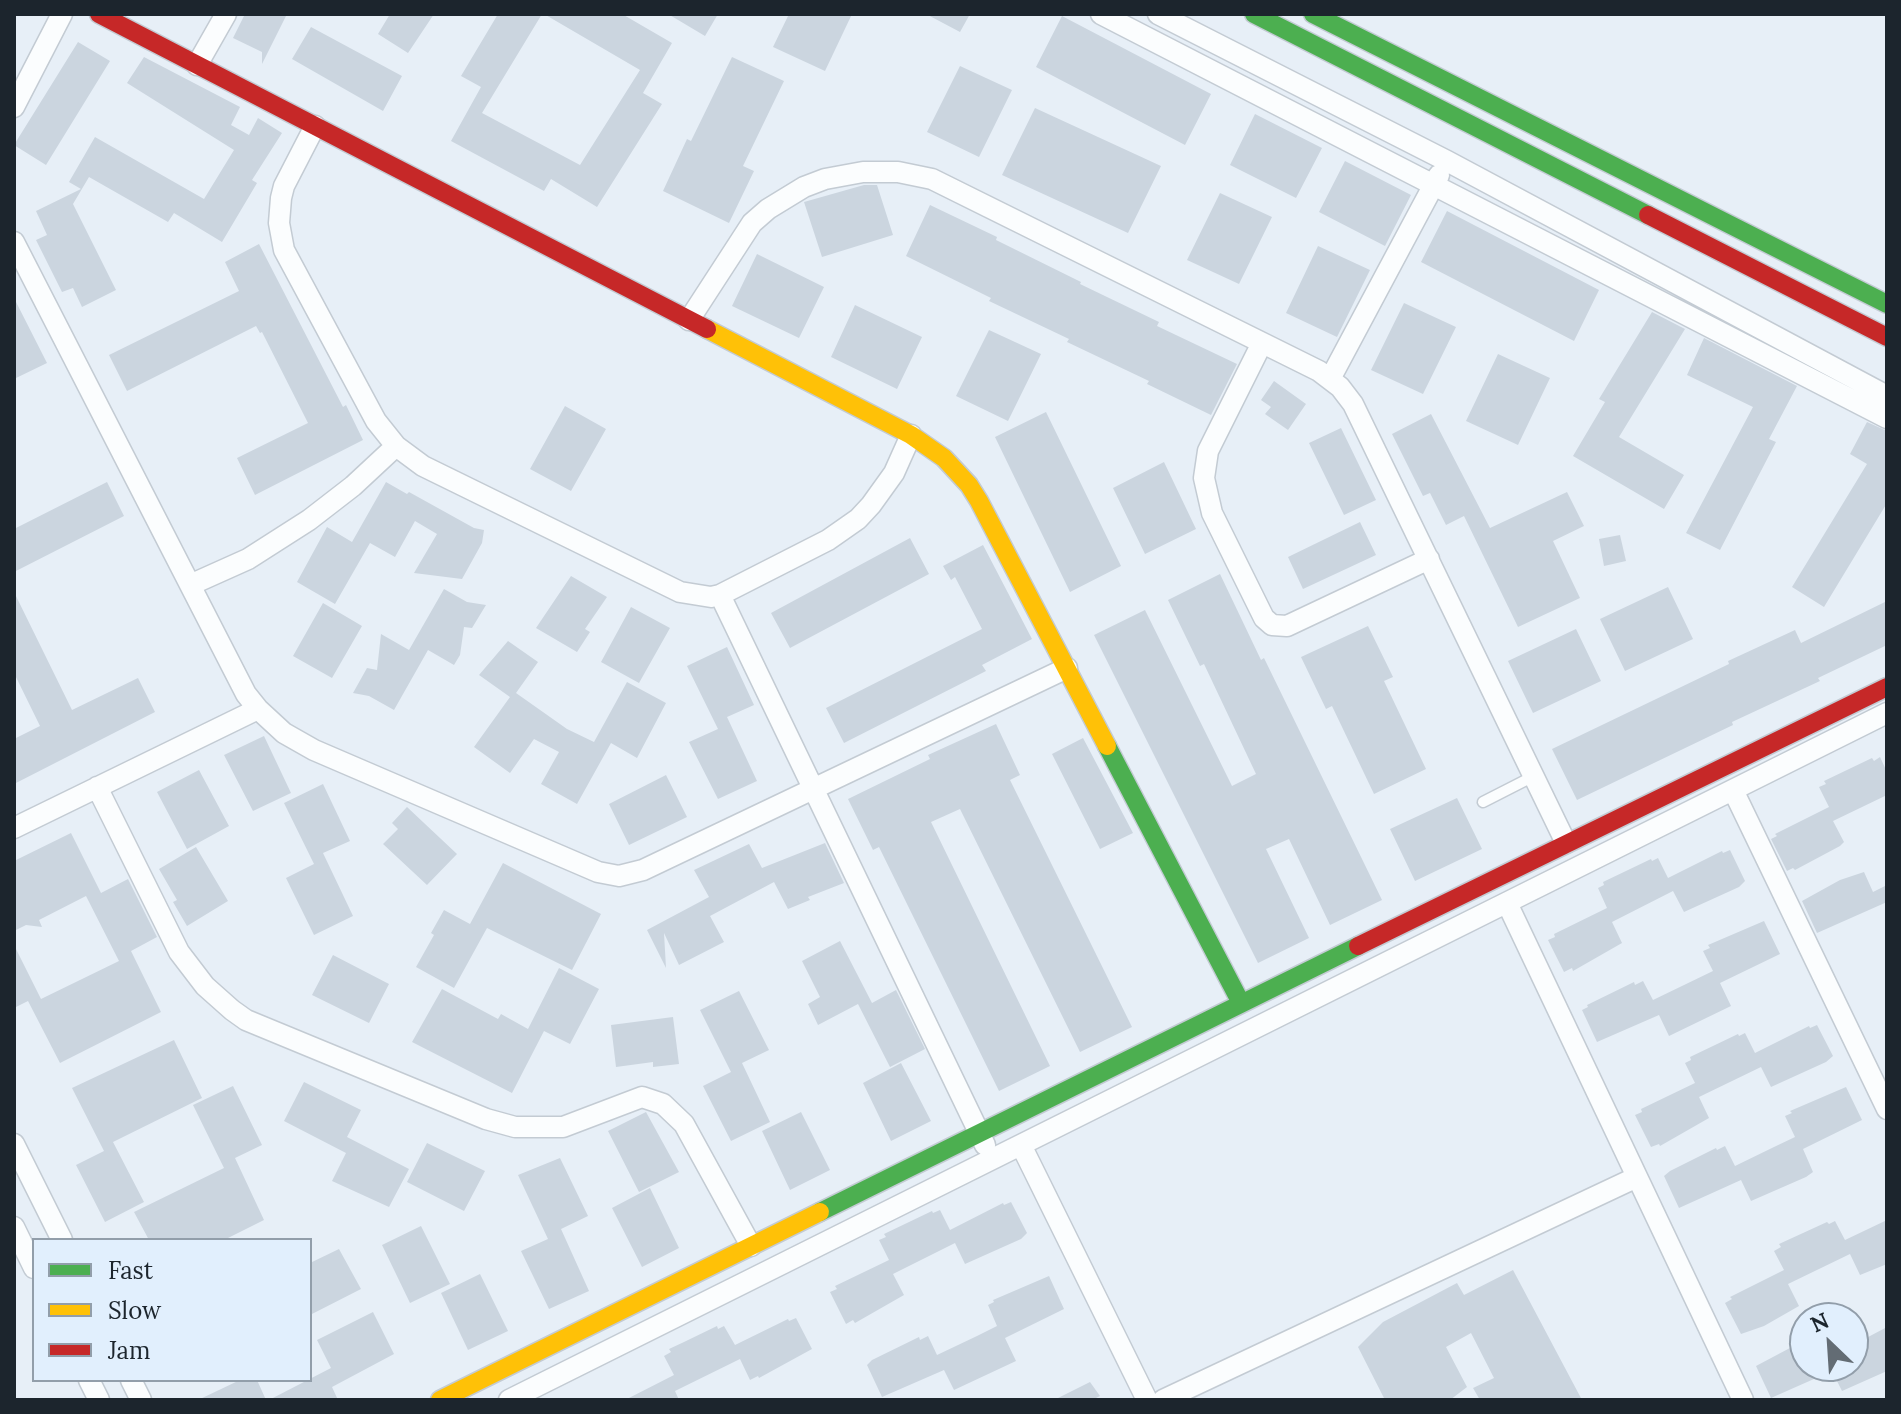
<!DOCTYPE html>
<html>
<head>
<meta charset="utf-8">
<style>
  body { margin:0 }
  #map { position:relative; width:1901px; height:1414px; overflow:hidden; background:#e7eff7; font-family:Lora,serif }
  canvas { display:block }
  .frame { position:absolute; inset:0; border:16px solid #1c252d; pointer-events:none }
  .legend { position:absolute; left:32px; top:1238px; width:280px; height:144px; box-sizing:border-box; background:#e1effd; border:2px solid #929eaa; margin:0; padding:10px 14px; list-style:none; font-size:24px; color:#1c252d }
  .legend li { display:flex; align-items:center; gap:16px; height:40px }
  .legend b { width:40px; border:2px solid #929eaa }
  .north { position:absolute; left:1789px; top:1302px; width:80px; height:80px; box-sizing:border-box; background:#e1effd; border:2px solid #929eaa; border-radius:50%; rotate:335deg; font-size:22px; font-weight:700; line-height:32px; text-align:center; color:#1c252d }
  .north::after { content:''; display:block; margin:auto; width:28px; height:36px; background:#636c74; clip-path:polygon(50% 0,100% 100%,50% 72%,0 100%) }
</style>
</head>
<body>
<div id="map">
<canvas width="1901" height="1414"></canvas>
<div class="frame"></div>
<ul class="legend">
<li><b style="height:10px;background:#4caf50"></b>Fast</li>
<li><b style="height:10px;background:#ffc107"></b>Slow</li>
<li><b style="height:10px;background:#c62828"></b>Jam</li>
</ul>
<div class="north">N</div>
</div>
<script>
const c = document.querySelector('canvas').getContext('2d');
c.lineJoin = 'round';
function paint(path, color) {
  c.fillStyle = color;
  c.fill(path, 'evenodd');
}
function shape(rows) {
  const path = new Path2D();
  for (const r of rows) {
    path.moveTo(r[0], r[1]);
    for (let i = 2; i < r.length; i += 2) path.lineTo(r[i], r[i + 1]);
  }
  return path;
}
function stroke(path, color, width, dash) {
  c.strokeStyle = color;
  c.lineWidth = width;
  c.lineCap = dash ? 'butt' : 'round';
  c.setLineDash(dash || []);
  c.stroke(path);
}
paint(shape([
  [245,14,287,14,262,64,262,52,233,38],
  [390,14,434,14,408,53,378,34],
  [498,14,542,14,482,113,580,165,640,70,544,14,622,14,672,43,643,93,662,104,597,207,551,179,544,191,451,141,481,87,461,76],
  [668,14,718,14,705,36],
  [789,14,852,14,825,71,773,47],
  [926,14,970,14,960,32],
  [1062,16,1211,94,1185,145,1036,67],
  [311,27,402,76,383,111,292,59],
  [78,42,110,61,46,165,14,145],
  [144,57,240,107,231,125,249,135,258,118,282,133,252,180,257,183,222,242,174,213,168,222,89,177,73,204,116,290,82,307,73,288,62,292,36,240,47,235,36,211,81,189,69,182,95,137,204,199,234,150,127,83],
  [732,57,784,81,743,166,754,171,729,223,663,191,687,139,691,141],
  [960,66,1012,90,979,157,927,132],
  [1035,108,1161,166,1128,233,1002,175],
  [1255,114,1322,148,1296,198,1230,165],
  [1345,161,1411,195,1385,246,1319,212],
  [864,185,877,185,893,235,822,257,804,202],
  [1220,193,1272,217,1239,284,1187,260],
  [930,205,997,237,996,240,1081,282,1080,284,1159,322,1157,326,1237,364,1211,415,1147,384,1149,381,1067,342,1069,339,989,301,991,298,906,256],
  [1447,211,1599,290,1574,341,1421,262],
  [259,244,343,407,346,405,363,440,255,495,237,458,308,423,262,332,260,333,256,326,127,391,109,355,239,291,225,262],
  [1318,246,1370,270,1337,337,1286,313],
  [757,254,824,287,799,338,732,306],
  [14,298,47,363,14,379],
  [1404,303,1456,327,1423,394,1371,370],
  [855,305,922,337,897,389,831,357],
  [1652,312,1685,329,1619,437,1684,475,1664,509,1573,456,1605,402,1599,399],
  [989,330,1041,354,1008,421,956,396],
  [1704,338,1797,386,1769,439,1776,442,1720,550,1686,533,1753,407,1687,375],
  [1498,354,1550,378,1518,445,1466,421],
  [1274,381,1306,404,1288,430,1265,414,1271,407,1261,400],
  [565,406,606,429,571,491,530,469],
  [1046,412,1121,566,1070,592,995,437],
  [1431,414,1490,528,1567,492,1584,526,1553,541,1580,598,1518,627,1464,516,1446,525,1430,493,1423,496,1392,434],
  [1867,422,1887,431,1887,503,1824,607,1792,587,1867,464,1850,454],
  [1341,428,1376,500,1344,515,1309,443],
  [1164,462,1196,529,1145,554,1113,488],
  [107,482,124,516,14,572,14,529],
  [386,482,407,494,409,492,474,528,484,530,482,543,462,579,414,573,437,534,415,521,395,557,370,543,335,604,297,582,327,527,352,542],
  [1360,522,1376,555,1303,589,1288,557],
  [1620,535,1626,561,1604,566,1599,539],
  [910,538,929,574,790,648,771,613],
  [983,545,1032,639,982,665,986,671,844,743,826,708,982,629,955,577,951,580,943,566],
  [1220,574,1261,660,1264,658,1382,900,1330,925,1289,839,1266,849,1309,938,1258,963,1094,635,1145,610,1232,786,1256,774,1204,664,1200,666,1168,600],
  [571,576,607,597,585,629,590,632,577,652,536,628],
  [1668,587,1693,639,1625,671,1600,619],
  [444,589,467,602,486,605,472,628,464,627,460,655,454,665,428,650,394,710,369,696,353,693,367,668,377,670,381,634,409,650],
  [14,592,72,710,138,678,155,712,14,784,14,739,40,726,14,673],
  [1887,601,1887,645,1818,678,1820,681,1732,722,1733,725,1577,800,1552,749,1729,664,1728,661,1795,630,1801,643],
  [323,603,362,626,332,678,293,656],
  [631,607,670,628,639,683,601,662],
  [1368,626,1393,677,1384,681,1426,769,1374,794,1332,706,1326,709,1301,657],
  [1576,629,1601,681,1533,713,1508,661],
  [508,641,538,662,516,693,567,729,594,742,627,682,666,703,637,758,611,743,577,804,541,784,559,752,534,739,510,773,474,747,510,697,479,675],
  [727,647,754,705,727,717,757,781,718,799,689,742,718,729,687,666],
  [996,724,1020,775,1010,780,1132,1027,1080,1052,960,809,931,822,1050,1066,999,1091,879,847,873,850,848,799,930,759,928,755],
  [264,736,291,793,253,811,224,755],
  [1083,738,1133,833,1100,849,1052,754],
  [1880,757,1887,772,1887,795,1833,821,1844,842,1840,846,1795,870,1793,868,1787,871,1771,839,1777,836,1775,834,1829,807,1819,787,1826,784,1824,781,1872,758,1874,761],
  [199,770,229,826,187,849,157,792],
  [666,775,687,817,629,845,609,804],
  [323,784,350,841,323,853,353,916,314,935,286,878,314,864,284,803],
  [1457,798,1482,849,1415,881,1390,829],
  [407,807,457,854,427,885,383,844,398,829,392,823],
  [71,833,101,893,128,879,157,937,131,951,161,1012,60,1063,28,1001,14,1008,14,945,41,999,119,961,86,896,39,920,42,927,26,925,14,931,14,861],
  [825,843,844,883,808,897,810,900,788,909,774,882,710,916,724,942,679,965,664,933,666,968,647,930,709,897,694,870,749,844,762,868],
  [196,847,228,901,187,926,173,902,177,900,159,869],
  [1730,850,1745,881,1739,887,1684,912,1673,891,1612,922,1622,943,1573,971,1572,968,1564,972,1548,940,1555,937,1554,934,1607,908,1598,888,1604,885,1603,882,1651,859,1652,861,1658,858,1668,878,1722,851,1723,853],
  [503,863,601,914,572,970,487,928,454,988,416,967,434,935,431,933,444,910,470,924],
  [1864,872,1873,892,1887,885,1887,902,1817,933,1802,901,1840,880],
  [1764,921,1780,954,1720,983,1731,1006,1669,1036,1659,1015,1597,1042,1582,1010,1588,1007,1587,1005,1634,982,1635,985,1643,981,1653,1000,1713,971,1703,951,1710,948,1708,945],
  [840,941,872,1003,896,990,925,1049,890,1067,858,1004,818,1025,808,1004,820,997,802,961],
  [333,955,389,984,369,1023,312,995],
  [559,968,599,989,570,1044,544,1031,512,1093,412,1042,442,989,498,1019,501,1014,528,1029],
  [739,991,769,1050,742,1063,770,1122,731,1141,703,1086,731,1072,700,1010],
  [673,1017,679,1064,653,1067,653,1062,616,1067,611,1025],
  [1817,1025,1833,1056,1826,1062,1771,1087,1761,1067,1699,1097,1709,1118,1660,1146,1659,1144,1651,1147,1635,1115,1642,1112,1641,1109,1695,1083,1685,1063,1691,1060,1690,1057,1738,1034,1739,1036,1745,1033,1755,1053,1809,1026,1810,1028],
  [174,1040,202,1098,113,1142,144,1202,105,1222,76,1165,104,1151,72,1088],
  [901,1063,931,1121,891,1141,863,1083],
  [304,1082,361,1110,347,1137,409,1169,389,1207,332,1181,346,1153,284,1121],
  [233,1086,262,1145,235,1158,264,1220,224,1240,149,1240,134,1212,224,1168,193,1105],
  [1846,1087,1862,1120,1803,1149,1813,1172,1806,1177,1751,1201,1741,1180,1679,1208,1664,1176,1670,1171,1716,1148,1717,1150,1725,1146,1735,1166,1774,1147,1795,1137,1785,1116,1792,1113,1790,1111],
  [646,1112,679,1172,639,1192,608,1131],
  [801,1112,830,1170,790,1190,762,1131],
  [427,1143,485,1171,464,1211,407,1182],
  [560,1158,588,1216,561,1229,589,1291,549,1309,521,1251,548,1239,518,1175],
  [650,1188,679,1248,642,1267,612,1208],
  [1011,1202,1027,1233,1021,1239,965,1264,955,1243,893,1274,904,1295,855,1323,853,1320,846,1324,830,1292,837,1289,835,1286,889,1260,879,1240,886,1237,884,1234,932,1211,933,1213,940,1210,950,1230,1003,1203,1004,1205],
  [1887,1220,1887,1264,1860,1275,1850,1254,1788,1284,1799,1306,1764,1326,1741,1334,1725,1303,1732,1299,1730,1297,1784,1270,1774,1251,1781,1247,1779,1244,1827,1222,1829,1224,1835,1221,1845,1240],
  [421,1226,450,1284,410,1303,382,1245],
  [339,1249,361,1289,310,1315,310,1263],
  [1513,1270,1582,1400,1480,1400,1473,1388,1494,1378,1471,1333,1446,1347,1467,1387,1450,1400,1385,1400,1358,1347,1383,1322,1457,1283,1464,1295],
  [480,1274,508,1331,468,1350,441,1293],
  [1049,1276,1064,1309,1005,1338,1016,1361,954,1390,944,1370,882,1397,867,1365,872,1360,919,1337,920,1340,928,1336,937,1355,977,1336,997,1326,988,1305,994,1302,993,1300],
  [373,1312,394,1354,332,1387,338,1400,269,1400,331,1368,317,1340],
  [796,1318,812,1349,759,1378,758,1376,750,1380,740,1359,675,1391,679,1400,625,1400,674,1375,664,1356,671,1352,669,1349,684,1342,717,1326,718,1329,724,1326,735,1345,788,1319,789,1321],
  [1887,1327,1887,1371,1842,1391,1832,1371,1771,1398,1756,1366,1805,1340,1805,1366,1853,1366,1853,1345],
  [240,1380,257,1380,266,1400,198,1400],
  [1090,1382,1100,1396,1092,1400,1054,1400]
]), '#cbd5df');
const lane = shape([
  [1483,802,1534,776]
]);
const street = shape([
  [1101,14,1887,418],
  [1158,14,1447,161,1887,396],
  [197,65,226,14],
  [14,107,62,14],
  [315,126,284,186,281,198,279,223,284,250,376,421,396,446,423,466,680,592,711,597,720,595,828,540,858,519,871,505,894,473,911,435],
  [14,242,246,694,258,709,284,733,314,750,598,872,619,876,643,870,1067,668],
  [689,320,752,223,768,209,804,187,825,179,863,172,898,172,932,179,1319,371,1340,387,1353,404,1566,843],
  [1262,343,1208,451,1204,478,1212,513,1264,618,1272,625,1287,626,1429,559],
  [1330,379,1439,175],
  [190,585,248,559,309,520,353,486,396,446],
  [720,595,985,1145],
  [97,787,179,952,205,986,232,1010,246,1020,486,1119,515,1127,563,1127,642,1097,663,1104,684,1124,751,1246],
  [1733,790,1887,1109],
  [14,828,258,709],
  [1507,903,1743,1400],
  [14,1144,62,1240],
  [1021,1145,1147,1400],
  [14,1227,34,1268],
  [89,1380,99,1400],
  [131,1380,141,1400],
  [509,1400,1887,713],
  [1163,1400,1637,1177]
]);
const fast = shape([
  [1254,14,1648,215],
  [1313,14,1887,304],
  [1107,746,1241,1003],
  [820,1212,1358,946]
]);
const slow = shape([
  [707,329,911,435,944,458,969,485,979,501,1107,746],
  [440,1400,820,1212]
]);
const jam = shape([
  [99,14,707,329],
  [1648,215,1887,337],
  [1358,946,1887,687]
]);
stroke(lane, '#c3cbd3', 13);
stroke(street, '#c3cbd3', 23);
stroke(fast, '#c3cbd3', 21);
stroke(slow, '#c3cbd3', 21);
stroke(jam, '#c3cbd3', 21);
stroke(lane, '#fbfdfe', 10);
stroke(street, '#fbfdfe', 20);
stroke(fast, '#4caf50', 18);
stroke(slow, '#ffc107', 18);
stroke(jam, '#c62828', 18);
</script>
</body>
</html>
